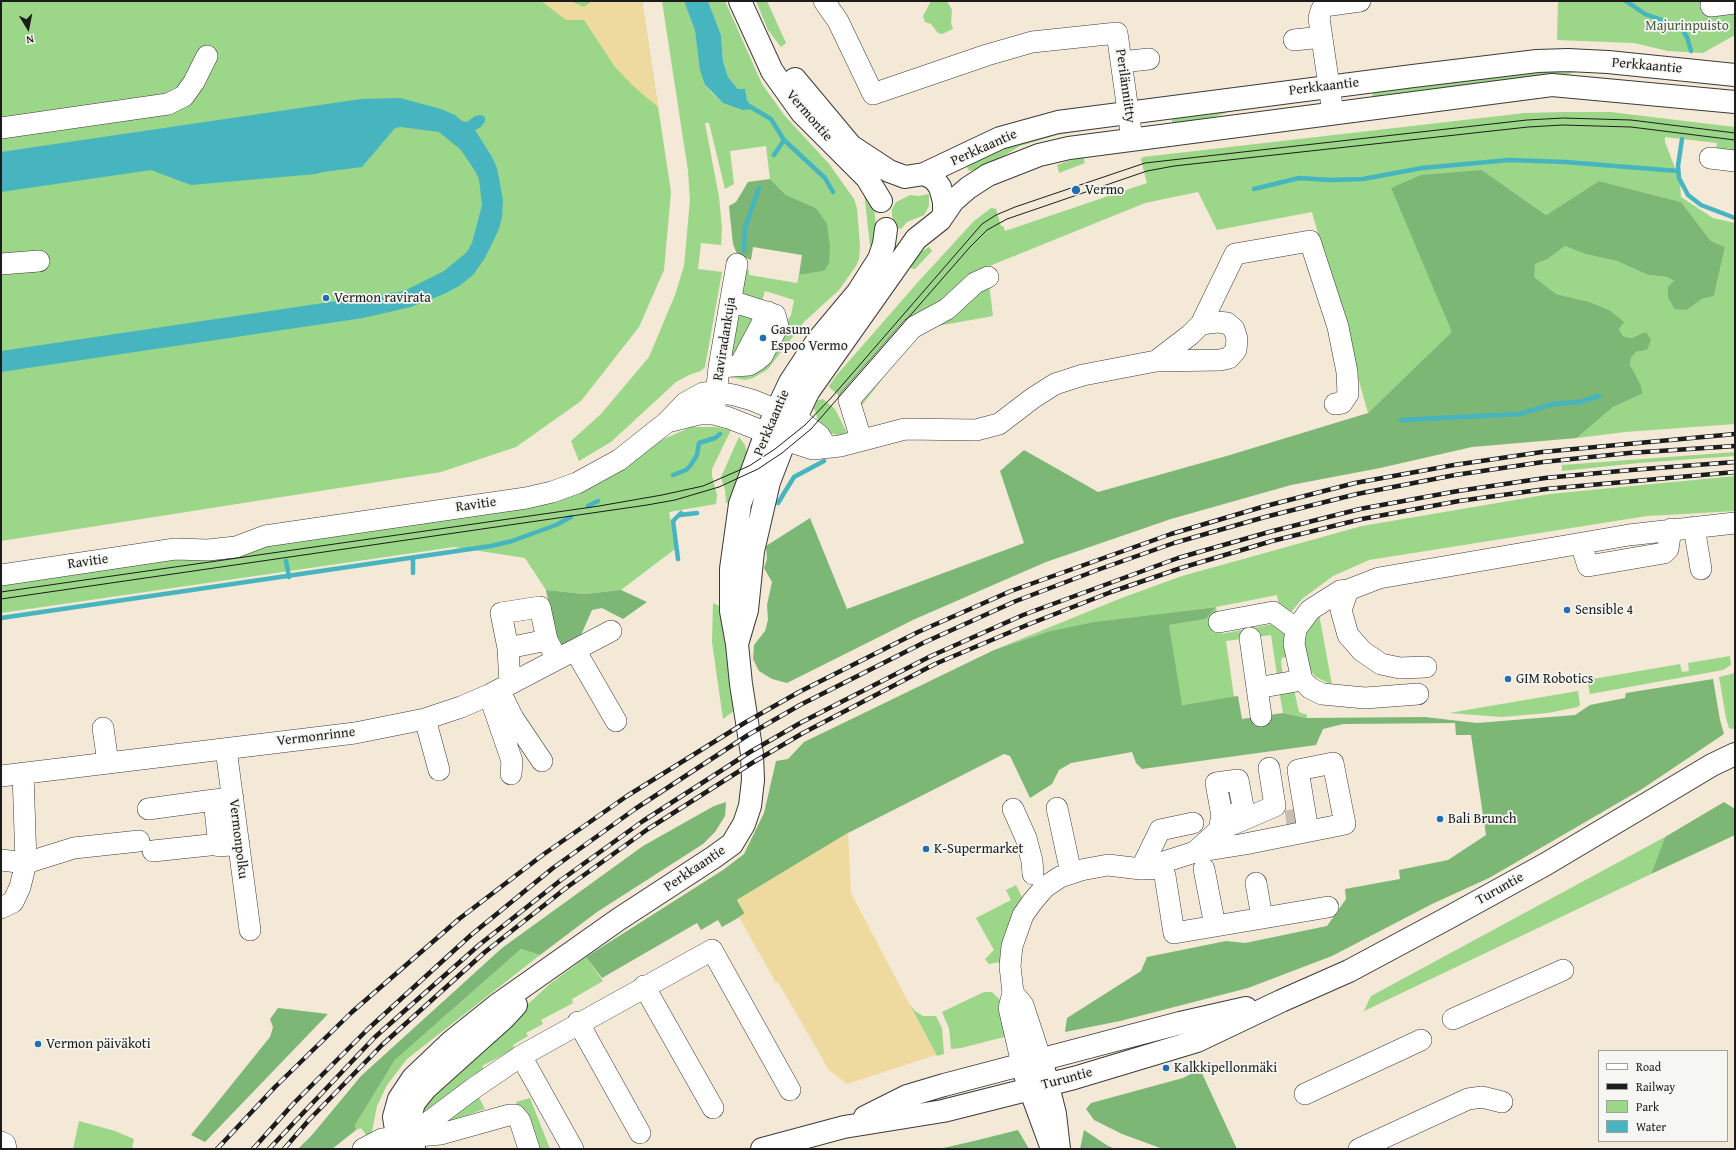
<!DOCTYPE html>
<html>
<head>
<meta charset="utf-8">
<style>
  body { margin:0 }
  #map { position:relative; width:1736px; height:1150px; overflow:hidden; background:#f4e8d6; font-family:"Gentium Book Plus",serif }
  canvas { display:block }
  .frame { position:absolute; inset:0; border:2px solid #1c1c1c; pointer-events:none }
  .legend { position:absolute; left:1598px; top:1050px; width:130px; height:92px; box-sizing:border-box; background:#f6f6f2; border:1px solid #9f9f9c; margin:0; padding:5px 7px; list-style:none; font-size:12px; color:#1c1c1c }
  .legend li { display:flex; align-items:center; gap:8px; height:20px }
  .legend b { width:20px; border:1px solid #9f9f9c }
  .north { position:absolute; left:8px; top:8px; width:40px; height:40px; -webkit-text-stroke:3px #f6f6f2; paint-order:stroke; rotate:170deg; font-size:11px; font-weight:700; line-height:16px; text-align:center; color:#1c1c1c }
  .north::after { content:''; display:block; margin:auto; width:14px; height:18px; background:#1c1c1c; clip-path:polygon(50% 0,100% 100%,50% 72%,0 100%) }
</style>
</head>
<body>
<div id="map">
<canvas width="1736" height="1150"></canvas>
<div class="frame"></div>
<ul class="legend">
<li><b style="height:5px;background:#fff"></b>Road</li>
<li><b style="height:5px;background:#1c1c1c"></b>Railway</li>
<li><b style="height:11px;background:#9bd689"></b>Park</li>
<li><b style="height:11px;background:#46b5bf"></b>Water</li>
</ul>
<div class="north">N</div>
</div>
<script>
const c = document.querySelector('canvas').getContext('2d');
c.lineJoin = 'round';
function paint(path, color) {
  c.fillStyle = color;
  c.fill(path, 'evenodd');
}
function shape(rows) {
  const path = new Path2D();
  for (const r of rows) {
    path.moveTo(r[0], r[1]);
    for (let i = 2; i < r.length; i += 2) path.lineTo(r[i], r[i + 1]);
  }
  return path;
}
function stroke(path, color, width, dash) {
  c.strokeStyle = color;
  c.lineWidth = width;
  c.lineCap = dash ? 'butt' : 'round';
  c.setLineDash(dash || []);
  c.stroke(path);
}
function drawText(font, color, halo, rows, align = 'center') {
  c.font = font + ' "Gentium Book Plus",serif';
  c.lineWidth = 3.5;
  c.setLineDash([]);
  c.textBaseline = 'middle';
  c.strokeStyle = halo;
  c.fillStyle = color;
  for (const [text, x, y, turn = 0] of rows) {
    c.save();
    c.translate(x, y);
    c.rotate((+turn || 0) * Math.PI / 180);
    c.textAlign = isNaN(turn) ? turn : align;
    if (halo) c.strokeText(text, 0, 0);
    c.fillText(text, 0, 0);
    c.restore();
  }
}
paint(shape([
  [1,1,642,1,671,192,664,270,639,327,581,401,516,447,441,472,1,541],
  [662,1,684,1,695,31,701,70,705,85,711,92,723,103,753,107,747,100,745,90,738,89,728,77,723,61,721,35,708,1,725,1,762,84,785,116,830,165,854,199,857,208,860,247,859,259,856,266,839,290,804,322,768,369,753,378,745,380,729,377,729,375,760,365,791,315,794,300,765,291,762,301,741,299,743,273,749,269,749,275,797,283,799,275,824,271,816,208,786,195,770,179,766,146,730,151,734,184,725,189,709,123,705,123,719,197,722,228,721,245,701,243,698,269,722,272,705,367,701,371,689,375,676,382,611,442,579,461,571,441,601,414,649,357,675,295,684,266,690,200,688,171],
  [756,1,767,1,786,43,781,47,768,30],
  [931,1,947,1,952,10,951,23,953,29,942,34,938,33,931,24,925,22,923,16],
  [1558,1,1735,1,1735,35,1703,53,1668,51,1634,43,1557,40],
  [1551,68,1645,76,1578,72,1549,78,1373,100,1372,89],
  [1301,99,1302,102,1232,111,1204,120,1173,126,1171,115],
  [1567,112,1610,112,1735,127,1735,152,1716,149,1717,143,1665,137,1665,142,1680,181,1681,197,1713,218,1735,223,1735,424,1625,432,1577,438,1613,407,1642,394,1630,365,1631,358,1636,352,1647,350,1638,335,1631,338,1623,336,1609,310,1590,302,1556,294,1533,277,1535,264,1548,259,1565,246,1585,254,1617,261,1648,275,1667,277,1674,281,1687,310,1702,299,1714,296,1725,247,1711,241,1681,202,1599,181,1546,215,1482,170,1391,188,1453,332,1368,413,1312,212,1217,230,1198,192,1145,203,987,267,993,316,921,329,859,409,843,399,830,388,829,386,836,376,918,282,974,221,991,208,997,209,996,210,1001,226,1003,226,1005,231,1147,183,1141,160,1139,161,1143,157,1525,113],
  [1097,124,1098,128,1057,135,1020,146,984,168,969,171,967,167,977,159,1019,142],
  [1083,156,1085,163,1059,173,1057,165],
  [864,192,874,206,876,227,872,252,870,245],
  [929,194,929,206,924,215,907,222,901,229,898,228,892,216,892,209,896,202,910,195,919,196],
  [929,247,932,251,915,269,906,267,918,253],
  [738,311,755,319,741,353,729,358],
  [823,399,835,409,847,433,838,435,826,432,818,421,815,410,813,409,813,401],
  [691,427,716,427,731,430,712,469,712,476,717,495,716,504,669,512,675,549,621,590,584,594,546,590,525,558,454,547,1,613,1,582,529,505,664,439],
  [739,437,745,445,749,460,733,504,726,503,725,490,721,477],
  [1735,452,1735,456,1639,463,1562,471,1562,465],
  [1735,476,1735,511,1647,516,1369,560,1333,576,1302,599,1287,617,1280,611,1277,595,1216,607,1221,634,1273,624,1282,627,1287,637,1286,657,1282,658,1281,661,1283,677,1278,681,1271,635,1226,641,1234,697,1181,705,1169,625,1206,619,1215,607,1093,622,1050,631,994,650,1119,599,1182,576,1362,526,1550,494],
  [713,603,721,607,725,621,728,669,734,711,723,719,712,642],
  [1319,614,1332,685,1316,677,1303,662,1306,626],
  [1730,656,1731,665,1723,670,1590,694,1587,680,1680,664,1682,672,1689,671,1688,663],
  [1735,673,1735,728,1732,729,1729,728,1726,718,1719,677],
  [1279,690,1294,690,1299,712,1307,715,1307,718,1283,713],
  [1578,691,1580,705,1578,707,1548,713,1502,717,1449,713],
  [1665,837,1651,874,1364,1011,1371,996],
  [1016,885,1023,899,1015,911,1004,935,1000,962,989,964,985,959,994,950,976,918,1011,900,1006,890],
  [521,949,540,955,407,1059,387,1085,377,1106,372,1132,367,1136,361,1128,356,1130,355,1125,395,1060],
  [586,957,603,981,572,999,573,1003,541,1020,543,1024,526,1033,528,1036,513,1045,514,1049,482,1066,484,1069,468,1078,469,1081,425,1113,423,1109,428,1095,551,983],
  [984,992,992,992,1000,1000,1008,1036,961,1048,951,1049,949,1028,942,1012],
  [910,1005,915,1011,923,1016,936,1016,942,1028,944,1054,937,1056],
  [477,1094,485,1109,443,1123],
  [530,1098,550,1149,530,1149,516,1102],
  [79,1121,115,1131,134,1139,132,1149,73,1149]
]), '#9bd689');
paint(shape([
  [1482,170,1546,215,1599,181,1681,202,1711,241,1725,247,1714,296,1702,299,1687,310,1675,309,1668,298,1668,287,1674,281,1667,277,1648,275,1617,261,1585,254,1565,246,1548,259,1535,264,1534,277,1556,294,1590,302,1609,310,1624,322,1619,329,1623,336,1631,338,1646,332,1651,340,1647,350,1636,352,1631,358,1630,365,1641,386,1642,394,1613,407,1577,438,1472,447,1380,468,1291,485,1171,519,1046,562,915,619,787,683,772,679,759,671,753,659,754,645,765,631,768,620,767,605,772,582,764,568,767,559,766,546,810,518,847,609,1024,543,1000,471,1024,450,1098,492,1230,455,1368,413,1452,332,1391,188,1421,175],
  [770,179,786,195,816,208,827,224,830,247,829,263,824,271,799,275,802,255,753,247,751,260,737,254,733,244,729,206,736,202,748,182],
  [546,590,584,594,621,590,647,602,623,619,602,608,592,610,581,635,558,647],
  [1216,607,1206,619,1169,625,1182,705,1238,696,1242,719,1283,713,1307,718,1425,717,1477,723,1575,715,1590,705,1625,698,1626,693,1713,679,1720,720,1724,734,1642,789,1489,878,1432,904,1332,956,1248,988,1120,1021,1065,1032,1067,1018,1141,971,1147,957,1226,941,1245,943,1327,926,1346,899,1345,889,1400,879,1399,870,1448,860,1486,835,1471,735,1456,735,1455,723,1343,724,1323,729,1316,745,1142,769,1136,763,1132,752,1071,763,1059,770,1052,784,1030,798,1010,756,1004,754,848,833,737,900,745,914,722,927,718,920,701,930,697,923,602,978,586,957,723,870,744,854,764,813,776,761,788,759,804,742,994,650,1050,631,1093,622],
  [726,802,725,816,715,832,703,844,597,912,540,955,521,949,395,1060,355,1125,356,1130,332,1149,298,1149,312,1135,361,1076,502,948,643,846,714,806],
  [1724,802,1735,809,1735,835,1651,874,1665,837],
  [278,1008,328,1014,205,1142,191,1135,270,1037,273,1027,270,1019],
  [1200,1069,1237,1149,1163,1149,1122,1134,1094,1120,1086,1109,1091,1103,1183,1078],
  [1018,1130,1029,1149,939,1149,974,1141],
  [1084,1130,1108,1146,1115,1149,1080,1149]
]), '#7cb775');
paint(shape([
  [541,1,570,1,584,7,592,1,642,1,658,107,633,86,615,67,584,20,566,20],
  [848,833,851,893,936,1055,847,1084,829,1070,778,982,776,983,739,917,745,913,737,900]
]), '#eeda9e');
paint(shape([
  [684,1,708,1,721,35,723,61,728,77,738,89,745,89,747,100,754,109,743,110,723,103,705,85,700,70,695,31],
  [400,98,441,109,455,115,462,121,467,122,475,116,481,115,485,117,485,121,481,127,475,130,492,157,497,168,503,200,502,217,499,229,485,258,473,275,459,286,444,294,411,307,363,318,1,372,1,351,404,291,444,271,467,252,472,243,482,205,479,179,475,171,461,150,439,132,401,127,395,128,362,167,323,172,316,174,191,185,151,170,1,192,1,152,361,99]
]), '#46b5bf');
stroke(shape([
  [1626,1,1645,14,1673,24,1682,29,1687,37,1691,51],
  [749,106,771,119,784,140,825,178,833,192],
  [1682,139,1678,166,1679,178,1688,195,1701,205,1735,218],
  [774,155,784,140],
  [1254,189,1299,178,1329,180,1363,179,1422,168,1509,160,1565,162,1678,171],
  [744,251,745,228,759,188],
  [1401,420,1520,414,1553,404,1580,402,1599,396],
  [673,475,686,470,690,466,697,455,699,443,715,438,720,434],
  [778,503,794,477,824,461],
  [588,506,598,501],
  [680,515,697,513],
  [413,558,413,573],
  [678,559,673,521,681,513],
  [286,561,289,577],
  [1,618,491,546,512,541,556,525,571,517]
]), '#46b5bf', 4.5);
stroke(shape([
  [1286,821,1300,819]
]), '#c9bfb1', 21, [21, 10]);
const minor = shape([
  [824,1,838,21,873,94,987,55,1032,42,1117,33,1132,139],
  [1711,6,1735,3],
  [1294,40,1322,37],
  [1121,62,1149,59],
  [1333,113,1319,18,1321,11,1324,6,1360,1],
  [1,128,168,104,184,96,194,82,207,56],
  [1710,158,1735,161],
  [1,264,39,261],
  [1156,361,1220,360,1229,358,1236,350,1237,339,1234,329,1227,323,1217,322,1201,324],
  [740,365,768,312],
  [719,367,749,365,756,361,762,356,778,326,775,315,731,301],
  [715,406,719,367,737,264],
  [667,422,699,414,714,414,729,418,785,440,813,449,840,446,905,429,976,430,999,424,1033,398,1055,384,1083,375,1156,361,1190,335,1201,324,1235,254,1310,241,1338,327,1347,372,1348,394,1342,403,1335,404],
  [861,439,849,400,912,328,947,309,975,283,988,277],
  [1694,527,1701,569],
  [1581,544,1588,566,1664,553,1668,549,1671,529],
  [1,575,175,549,208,550,236,547,265,536,526,498,552,492,577,483,619,460,667,422,685,403,703,393,716,392,734,395,752,400,796,418,819,435,826,446],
  [1348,590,1340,591,1310,610,1296,629,1294,644,1302,680,1310,688,1322,694,1365,698,1418,694],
  [1219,622,1273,612,1296,629],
  [1250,638,1261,716],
  [547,640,508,648,501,613,540,607,547,640,557,659],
  [508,648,510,684],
  [575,650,616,721],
  [1426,667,1400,668,1381,664,1362,651,1348,635,1341,610,1348,590,1379,578,1629,535,1735,523],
  [1257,688,1302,680],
  [499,690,513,718,542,761],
  [491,700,512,761,511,774],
  [425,719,439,770],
  [103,728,108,763],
  [226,749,250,930],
  [23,773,26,863,74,848,139,841],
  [1,776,355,733,425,719,461,707,489,695,611,631],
  [233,798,214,800,219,846,239,844],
  [1057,808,1071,873],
  [148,809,214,800],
  [1013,809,1026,838,1032,861,1033,874],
  [1219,830,1222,816,1216,783,1238,780,1244,812,1223,816],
  [153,851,219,844],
  [1195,852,1219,830,1275,806,1269,768],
  [1,860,26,863,20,887,13,902,1,908],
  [1145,868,1195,852,1245,844,1345,824,1333,763,1298,770,1308,831],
  [1141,869,1160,830,1193,823],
  [1204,869,1215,926],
  [1256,883,1262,918],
  [644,986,713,1108],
  [1013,993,1023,1005,1041,1060],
  [1453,1019,1563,970],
  [578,1022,640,1133],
  [521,1056,573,1149],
  [1022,1064,1009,1008,1013,993,1010,966,1012,946,1023,915,1033,901,1045,887,1060,877,1081,870,1108,865,1141,869,1161,868,1165,876,1174,933,1328,907],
  [1305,1094,1421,1040],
  [410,1136,474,1088,521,1056,712,950,790,1090],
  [1,1142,5,1144,6,1149],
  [363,1149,382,1139,441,1134,509,1115,515,1115,520,1121,529,1149],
  [1359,1149,1468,1099,1482,1097,1502,1102]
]);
const major = shape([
  [740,1,772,71,802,113,867,178,881,201],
  [795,79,851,146,889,171,905,177],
  [924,174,934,179,940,187,944,202,944,213],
  [905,177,924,174,1000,138,1058,122,1413,76,1537,61,1568,60,1608,62,1735,75],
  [737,644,747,610,753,551,769,482,784,443,808,392,916,239,940,220,953,201,968,188,988,175,1039,155,1069,148,1552,85,1735,102],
  [1044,1070,1055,1114,1059,1149],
  [1025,1075,1051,1146],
  [865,1117,907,1096,944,1085,1180,1023,1246,1008],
  [414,1148,410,1136,409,1121,414,1103,426,1088,504,1018,516,1005],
  [399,1149,394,1117,399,1099,413,1078,452,1041,497,1005,619,919,714,857,732,844,744,824,750,806,753,780,752,754,741,684,737,644,731,611,731,569,740,504,766,433,790,382,817,341,858,292,879,259,884,244,886,229],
  [762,1149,844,1127,943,1111,1074,1078,1197,1041,1281,1001,1349,971,1446,919,1546,864,1712,765,1735,754]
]);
stroke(minor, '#3c3b38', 22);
stroke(major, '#3c3b38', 24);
stroke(minor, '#fff', 21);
stroke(major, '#fff', 22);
stroke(shape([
  [1,592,599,506,662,495,703,486,749,466,775,449,805,425,831,398,982,224,996,215,1015,207,1145,163,1527,120,1563,118,1631,120,1735,133],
  [1,599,647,505,675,500,719,487,758,469,782,453,811,429,970,247,987,230,1007,219,1147,171,1174,166,1528,127,1563,125,1631,127,1735,140]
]), '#1c1c1c', 1);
const rail = shape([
  [217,1149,275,1087,352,1012,459,919,544,854,627,796,746,722,799,692,918,632,1011,591,1171,534,1262,507,1355,483,1454,465,1542,452,1735,434],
  [253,1149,293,1104,368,1029,471,935,553,868,635,809,748,735,800,705,923,643,1016,601,1100,569,1174,543,1265,517,1357,494,1455,475,1543,462,1629,453,1735,446],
  [269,1149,375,1037,479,945,561,880,643,821,750,752,802,722,931,656,1023,615,1178,558,1269,532,1360,509,1458,491,1545,478,1631,470,1735,462],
  [284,1149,309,1120,382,1045,485,952,566,888,648,829,752,763,803,733,935,664,1027,625,1111,592,1181,568,1272,541,1362,519,1459,501,1546,489,1735,472]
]);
stroke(rail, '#1c1c1c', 4.5);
stroke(rail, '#f6f6f2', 3, [9]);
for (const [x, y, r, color] of [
  [1076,190,5,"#1f6fb2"],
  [326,298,4,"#1f6fb2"],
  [763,338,4,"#1f6fb2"],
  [1567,610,4,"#1f6fb2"],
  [1508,679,4,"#1f6fb2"],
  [1440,819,4,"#1f6fb2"],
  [926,849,4,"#1f6fb2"],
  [38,1044,4,"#1f6fb2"],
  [1166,1068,4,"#1f6fb2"]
]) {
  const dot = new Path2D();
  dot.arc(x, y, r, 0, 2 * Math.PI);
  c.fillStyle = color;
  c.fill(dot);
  stroke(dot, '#f6f6f2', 1.5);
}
drawText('14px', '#485d42', '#f6f6f2', [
  ["Majurinpuisto",1687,26]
]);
drawText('14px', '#1c1c1c', '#f6f6f2', [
  ["Perkkaantie",1647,66,5],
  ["Perilänniitty",1125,86,82],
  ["Perkkaantie",1324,87,-7],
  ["Vermontie",809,116,49],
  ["Perkkaantie",984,148,-24],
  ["Raviradankuja",725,339,-81],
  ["Perkkaantie",772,423,-67],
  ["Ravitie",476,505,-8],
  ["Ravitie",88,562,-8],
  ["Vermonrinne",316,737,-7],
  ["Vermonpolku",238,839,83],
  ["Perkkaantie",695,869,-34],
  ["Turuntie",1500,889,-29],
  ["Turuntie",1067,1079,-15]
]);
drawText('14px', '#1c1c1c', '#f6f6f2', [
  ["Vermo",1085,190],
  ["Vermon ravirata",334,298],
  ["Gasum",771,330],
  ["Espoo Vermo",771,346],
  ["Sensible 4",1575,610],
  ["GIM Robotics",1516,679],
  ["Bali Brunch",1448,819],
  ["K-Supermarket",934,849],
  ["Vermon päiväkoti",46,1044],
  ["Kalkkipellonmäki",1174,1068]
], 'left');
</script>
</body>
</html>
